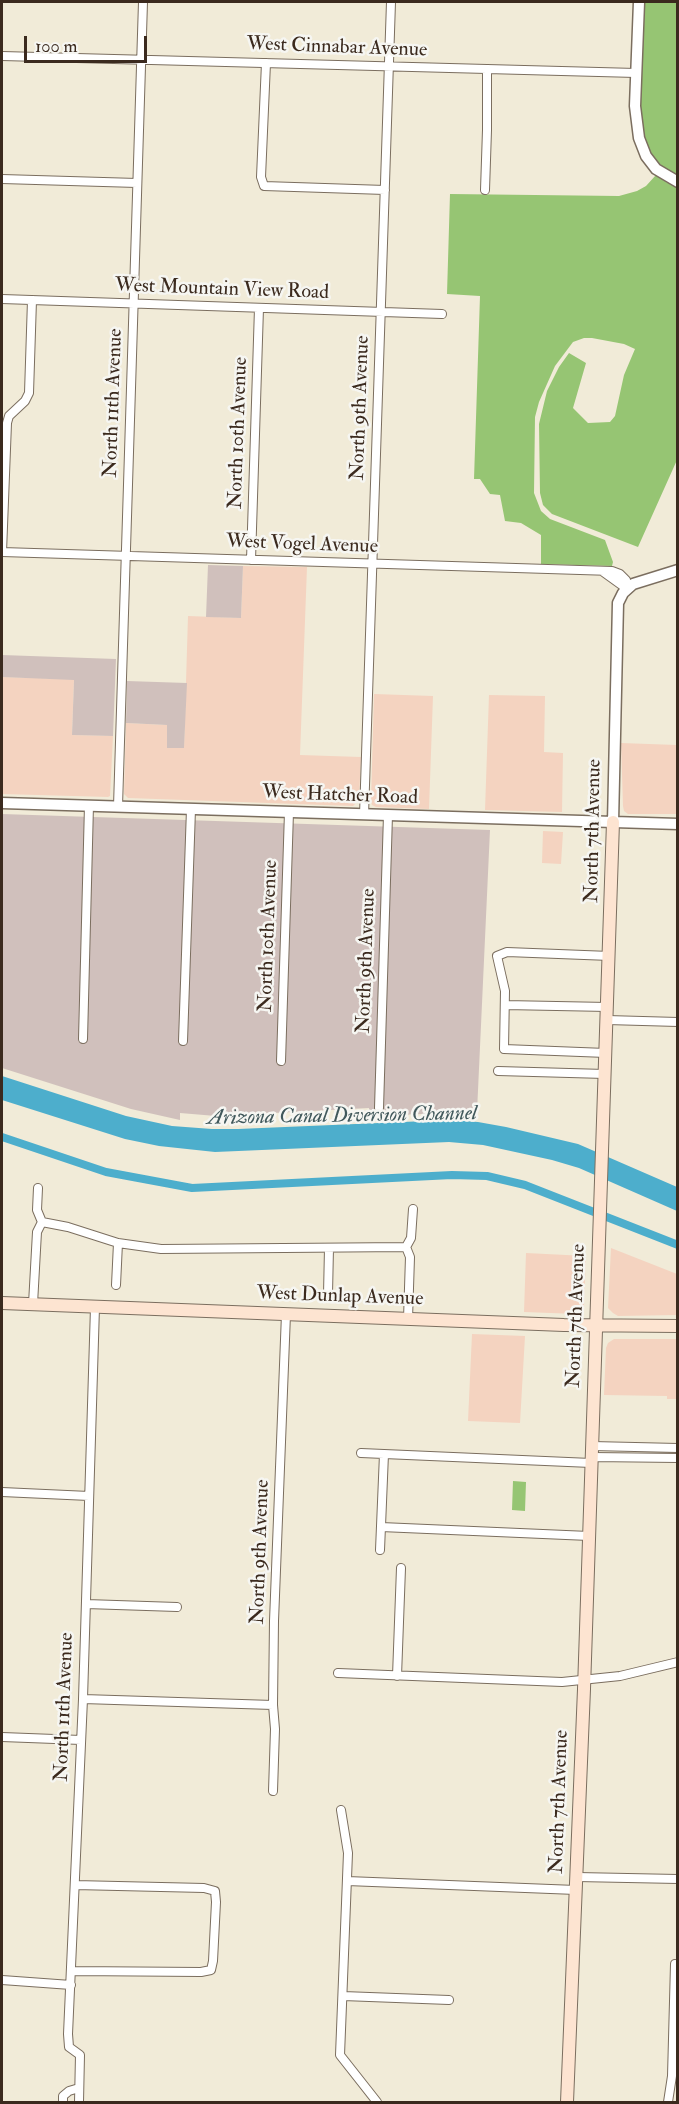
<!DOCTYPE html>
<html>
<head>
<meta charset="utf-8">
<style>
  body { margin:0 }
  #map { position:relative; width:679px; height:2104px; overflow:hidden; background:#f1ebd8; font-family:"IM FELL Double Pica",serif }
  canvas { display:block }
  .frame { position:absolute; inset:0; border:3px solid #3b2a1e; pointer-events:none }
  .scale { position:absolute; left:24px; top:36px; width:123px; height:27px; box-sizing:border-box; border:3px solid #3b2a1e; border-top:0; padding-left:8px; font-size:18px; line-height:21px; white-space:nowrap; color:#3b2a1e; -webkit-text-stroke:4px #f6f6f2; paint-order:stroke }
</style>
</head>
<body>
<div id="map">
<canvas width="679" height="2104"></canvas>
<div class="frame"></div>
<div class="scale">100 m</div>
</div>
<script>
const c = document.querySelector('canvas').getContext('2d');
c.lineJoin = 'round';
function paint(path, color) {
  c.fillStyle = color;
  c.fill(path, 'evenodd');
}
function shape(rows) {
  const path = new Path2D();
  for (const r of rows) {
    path.moveTo(r[0], r[1]);
    for (let i = 2; i < r.length; i += 2) path.lineTo(r[i], r[i + 1]);
  }
  return path;
}
function stroke(path, color, width, dash) {
  c.strokeStyle = color;
  c.lineWidth = width;
  c.lineCap = dash ? 'butt' : 'round';
  c.setLineDash(dash || []);
  c.stroke(path);
}
function drawText(font, color, halo, rows, align = 'center') {
  c.font = font + ' "IM FELL Double Pica",serif';
  c.lineWidth = 5;
  c.setLineDash([]);
  c.textBaseline = 'middle';
  c.strokeStyle = halo;
  c.fillStyle = color;
  for (const [text, x, y, turn = 0] of rows) {
    c.save();
    c.translate(x, y);
    c.rotate((+turn || 0) * Math.PI / 180);
    c.textAlign = isNaN(turn) ? turn : align;
    if (halo) c.strokeText(text, 0, 0);
    c.fillText(text, 0, 0);
    c.restore();
  }
}
paint(shape([
  [243,566,307,567,300,755,361,757,359,800,353,806,128,798,124,794,126,723,167,725,184,748,188,616,241,618],
  [2,677,74,679,72,735,113,736,110,796,108,797,2,794],
  [374,694,433,696,429,809,376,807,372,805,371,801],
  [489,695,545,696,544,752,563,753,562,812,485,810],
  [621,743,677,745,677,814,628,814,624,811,623,806],
  [543,831,563,832,561,864,542,863],
  [611,1248,677,1274,677,1315,618,1316,613,1313,608,1308],
  [526,1253,586,1256,584,1306,582,1312,577,1314,524,1312],
  [472,1334,525,1336,520,1423,468,1421],
  [614,1339,677,1339,677,1399,667,1399,667,1396,604,1395,606,1348,608,1343]
]), '#f4d3c0');
paint(shape([
  [208,565,243,566,241,618,206,617],
  [2,655,116,659,113,736,72,735,74,680,2,677],
  [127,681,187,683,184,748,167,748,167,725,126,723],
  [2,814,490,830,477,1112,369,1116,369,1108,216,1116,180,1113,180,1120,131,1109,2,1068]
]), '#d0c0bc');
paint(shape([
  [645,2,677,2,677,177,654,160,647,148,641,127,640,85],
  [656,175,666,182,677,187,677,460,638,547,552,514,543,505,540,493,539,424,547,391,559,367,569,353,586,363,573,408,588,423,610,422,615,416,624,375,635,349,624,344,592,338,584,338,573,342,555,366,539,402,535,417,534,493,541,511,550,519,605,540,613,562,612,566,541,564,541,535,521,523,505,521,500,495,490,494,480,479,474,479,480,296,447,294,450,194,619,196,637,191,646,186],
  [513,1481,526,1482,525,1511,512,1510]
]), '#96c573');
paint(shape([
  [2,1076,126,1116,172,1126,212,1129,238,1129,450,1120,478,1122,506,1127,578,1144,677,1187,677,1211,579,1168,552,1160,483,1145,449,1142,215,1152,159,1146,125,1139,2,1100]
]), '#4daecc');
stroke(shape([
  [2,1137,106,1172,192,1188,452,1175,487,1176,525,1185,678,1245]
]), '#4daecc', 8);
const minor = shape([
  [2,56,636,73],
  [266,63,261,177,264,186,385,190],
  [2,179,137,183],
  [485,190,487,130,487,69],
  [2,299,442,314],
  [2,552,612,571,620,574,626,580,627,589],
  [2,552,7,423,9,416,25,401,29,393,32,300],
  [251,560,259,308],
  [602,571,627,589],
  [118,806,143,2],
  [364,815,391,2],
  [505,1005,608,1007],
  [607,1020,678,1022],
  [83,1039,89,805],
  [183,1041,191,809],
  [606,1053,504,1049,505,991,497,956,507,952,610,956],
  [281,1061,289,812],
  [498,1071,605,1074],
  [379,1108,388,815],
  [42,1222,68,1227,118,1243,161,1249,406,1247],
  [116,1285,118,1243],
  [328,1294,329,1248],
  [33,1304,37,1232,42,1222,37,1210,38,1188],
  [408,1319,410,1257,406,1247,411,1238,413,1209],
  [592,1446,678,1448],
  [361,1453,591,1463],
  [592,1457,678,1458],
  [2,1492,89,1496],
  [381,1527,589,1536],
  [380,1550,384,1454],
  [86,1604,177,1607],
  [338,1673,562,1682,620,1676,678,1662],
  [397,1676,401,1568],
  [83,1699,273,1705],
  [2,1737,81,1740],
  [273,1791,275,1729,273,1705,274,1621,286,1314],
  [341,1810,348,1853,340,2055,377,2102],
  [577,1877,678,1879],
  [347,1881,576,1890],
  [72,1971,201,1972,211,1970,213,1961,216,1902,215,1891,204,1888,75,1885],
  [2,1980,71,1985],
  [343,1996,449,2000],
  [63,2102,63,2096,69,2091,79,2088],
  [79,2102,80,2055,69,2047,68,2034,83,1699,95,1307],
  [668,2102,672,2076,675,1964]
]);
const tertiary = shape([
  [639,2,635,106,639,138,646,156,656,169,678,182],
  [2,803,678,824],
  [613,822,618,603,623,593,633,584,678,570]
]);
const secondary = shape([
  [2,1303,564,1325,678,1326],
  [567,2102,584,1689,613,822]
]);
stroke(minor, '#7b6e5f', 10);
stroke(tertiary, '#7b6e5f', 13);
stroke(secondary, '#7b6e5f', 14);
stroke(minor, '#fff', 8);
stroke(tertiary, '#fff', 10);
stroke(secondary, '#fde4d1', 12);
drawText('20px', '#3b2a1e', '#f6f6f2', [
  ["West Cinnabar Avenue",337,48,2],
  ["West Mountain View Road",222,290,2],
  ["North 11th Avenue",114,403,-88],
  ["North 9th Avenue",361,408,-88],
  ["North 10th Avenue",239,433,-88],
  ["West Vogel Avenue",302,545,2],
  ["West Hatcher Road",340,796,2],
  ["North 7th Avenue",594,831,-89],
  ["North 10th Avenue",269,936,-88],
  ["North 9th Avenue",367,961,-88],
  ["West Dunlap Avenue",340,1297,2],
  ["North 7th Avenue",577,1316,-88],
  ["North 9th Avenue",261,1552,-88],
  ["North 11th Avenue",65,1707,-88],
  ["North 7th Avenue",560,1802,-88]
]);
drawText('italic 21px', '#41585b', '#f6f6f2', [
  ["Arizona Canal Diversion Channel",342,1117,-1]
]);
</script>
</body>
</html>
